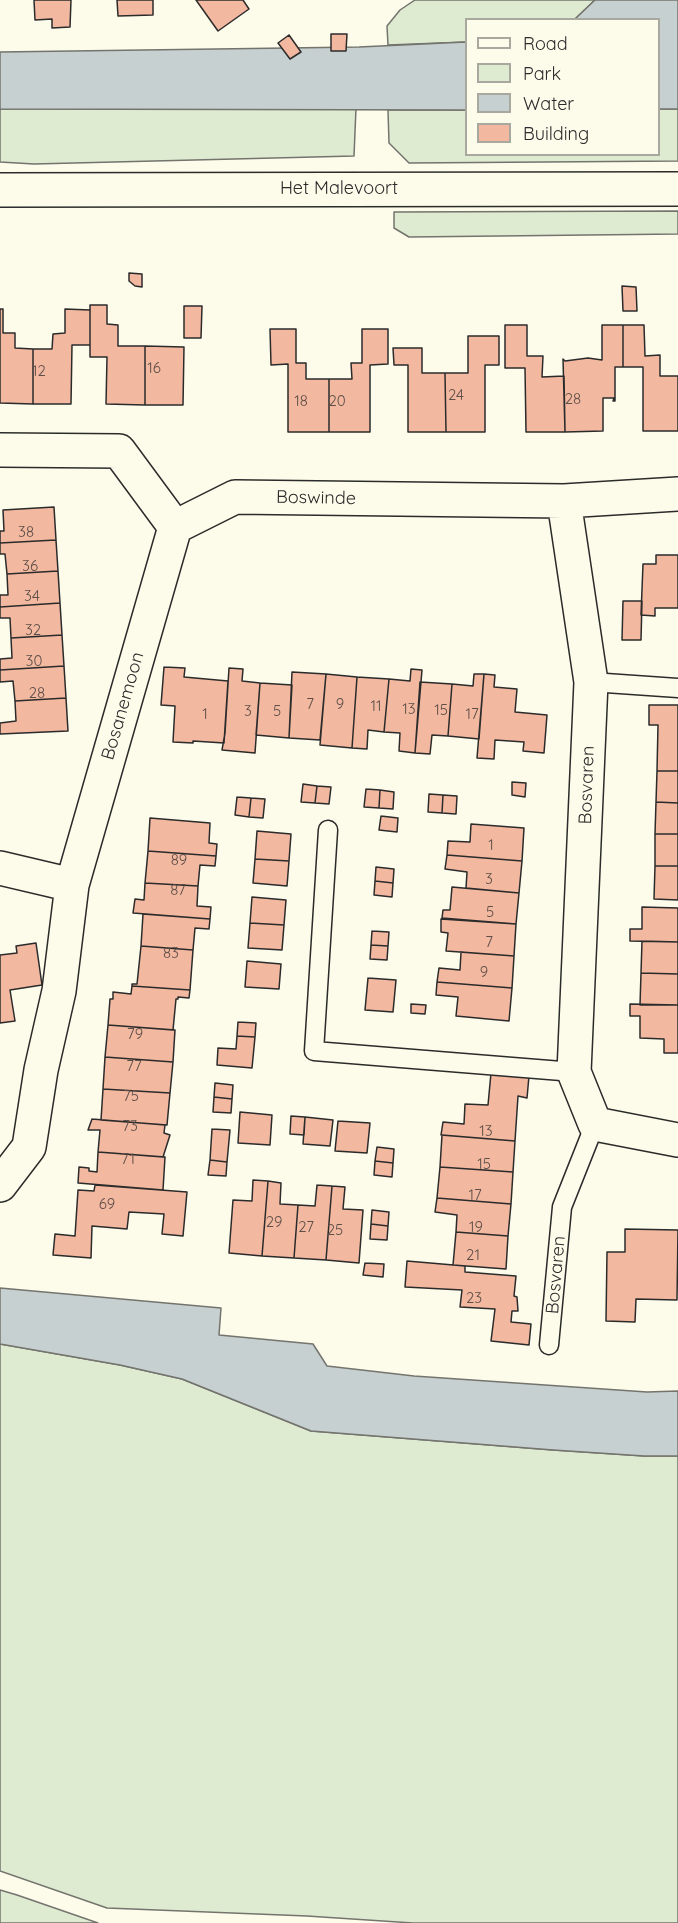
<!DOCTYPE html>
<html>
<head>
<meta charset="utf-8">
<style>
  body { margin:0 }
  #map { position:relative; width:678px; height:1923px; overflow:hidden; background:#fdfbea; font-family:Quicksand,sans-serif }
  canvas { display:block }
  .legend { position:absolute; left:465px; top:18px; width:195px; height:138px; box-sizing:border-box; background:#fdfbea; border:2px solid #a9a89e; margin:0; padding:8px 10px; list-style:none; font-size:18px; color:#2b2b2b }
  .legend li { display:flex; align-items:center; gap:12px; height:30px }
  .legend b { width:30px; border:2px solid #a9a89e }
</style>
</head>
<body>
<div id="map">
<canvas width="678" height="1923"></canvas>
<ul class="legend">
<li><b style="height:8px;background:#fdfbea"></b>Road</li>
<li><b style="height:16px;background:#deebd1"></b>Park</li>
<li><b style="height:16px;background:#c7d0d0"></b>Water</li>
<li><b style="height:16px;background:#f2b8a0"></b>Building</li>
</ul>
</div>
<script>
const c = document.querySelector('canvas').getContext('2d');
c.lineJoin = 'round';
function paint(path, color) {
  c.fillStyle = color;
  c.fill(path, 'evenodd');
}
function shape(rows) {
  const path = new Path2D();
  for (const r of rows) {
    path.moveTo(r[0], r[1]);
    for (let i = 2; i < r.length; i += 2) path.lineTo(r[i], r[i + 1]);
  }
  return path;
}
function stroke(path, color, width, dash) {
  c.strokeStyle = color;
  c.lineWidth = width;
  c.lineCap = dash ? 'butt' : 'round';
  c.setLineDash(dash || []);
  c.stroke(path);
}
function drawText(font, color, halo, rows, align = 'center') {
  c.font = font + ' Quicksand,sans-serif';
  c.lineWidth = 4.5;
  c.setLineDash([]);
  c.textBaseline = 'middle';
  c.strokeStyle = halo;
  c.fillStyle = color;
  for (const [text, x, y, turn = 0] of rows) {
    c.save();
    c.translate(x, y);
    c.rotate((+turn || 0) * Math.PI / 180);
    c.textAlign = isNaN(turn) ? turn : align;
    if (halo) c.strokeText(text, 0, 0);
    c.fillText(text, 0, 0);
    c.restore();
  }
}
const green = shape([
  [415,0,595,0,575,19,466,20,466,42,388,45,387,26,400,10,415,0],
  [356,108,354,156,34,164,0,162,0,109,356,108],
  [659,109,678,109,678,161,409,163,389,143,388,110,466,110,466,154,658,154,659,109],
  [678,211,678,234,409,237,394,228,394,212,678,211],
  [0,1344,120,1365,182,1379,311,1431,553,1450,644,1456,678,1456,678,1923,413,1923,307,1916,107,1908,0,1871,0,1344],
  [0,1890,17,1895,98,1923,0,1923,0,1890]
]);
paint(green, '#deebd1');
stroke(green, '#74746e', 1.5);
const water = shape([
  [595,0,678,0,678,109,659,109,658,20,575,19,595,0],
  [466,42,466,110,0,109,0,52,359,47,466,42],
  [0,1288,221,1308,219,1335,313,1344,327,1366,414,1376,647,1392,678,1391,678,1456,644,1456,553,1450,311,1431,182,1379,120,1365,0,1344,0,1288]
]);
paint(water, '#c7d0d0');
stroke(water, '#74746e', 1.5);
const building = shape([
  [34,0,71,0,70,27,52,28,52,19,35,20,34,0],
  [117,0,153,0,153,15,118,16,117,0],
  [196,0,243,0,249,9,218,31,196,0],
  [331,34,347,34,346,51,331,51,331,34],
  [289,35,301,52,290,59,278,43,289,35],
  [129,273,142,274,142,287,135,286,129,281,129,273],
  [622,286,636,287,637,311,623,311,622,286],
  [90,305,107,305,107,324,118,325,118,346,145,346,145,405,106,404,107,357,90,357,90,305],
  [184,306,202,306,201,338,184,338,184,306],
  [0,309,3,309,3,333,15,333,15,348,33,349,33,404,0,403,0,309],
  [65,309,90,310,90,345,72,345,71,404,33,404,33,349,52,349,53,334,65,333,65,309],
  [505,325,527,325,527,356,543,356,542,377,564,376,565,432,526,432,525,368,505,368,505,325],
  [602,325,623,325,623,367,615,367,615,401,613,401,614,398,603,398,603,431,565,432,563,359,565,361,588,358,602,360,602,325],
  [623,325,644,325,645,356,660,355,660,376,678,376,678,431,643,431,643,367,623,367,623,325],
  [270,329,296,329,296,363,306,363,306,379,329,379,329,432,288,432,288,364,271,365,270,329],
  [362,329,388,329,388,364,370,365,370,432,329,432,329,379,352,379,351,363,362,363,362,329],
  [468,336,499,336,499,365,485,365,485,432,446,432,445,373,468,373,468,336],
  [145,346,184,347,183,405,145,405,145,346],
  [393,348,422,348,422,373,445,373,446,432,408,432,408,365,394,365,393,348],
  [54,507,56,540,0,543,0,531,4,531,3,510,54,507],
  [56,540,58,571,7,574,5,554,0,554,0,543,56,540],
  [656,555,678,555,678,608,655,608,655,616,641,615,643,564,656,564,656,555],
  [58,571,60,603,0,607,0,595,8,595,7,574,58,571],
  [623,601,642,601,641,640,622,640,623,601],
  [60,603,62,635,11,638,10,618,0,618,0,607,60,603],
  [62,635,64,666,0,670,0,659,12,658,11,638,62,635],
  [64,666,66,698,15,701,13,681,0,682,0,670,64,666],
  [164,667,185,668,184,677,228,681,224,743,193,741,193,743,173,742,175,706,161,705,164,667],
  [229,668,243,669,242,681,260,683,255,753,222,750,225,733,229,668],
  [411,669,422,670,415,753,399,751,400,733,384,732,389,679,410,681,411,669],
  [292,672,326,674,320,740,289,738,292,672],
  [326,674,357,677,352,748,320,745,326,674],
  [474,674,484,674,479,739,448,736,452,684,473,686,474,674],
  [484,674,495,675,494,687,517,689,515,712,547,715,544,753,523,751,524,742,495,740,494,759,477,758,484,674],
  [357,677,389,679,384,732,368,730,367,749,352,748,357,677],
  [420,682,452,684,448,736,432,735,430,754,415,753,420,682],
  [260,683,292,685,289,738,256,735,260,683],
  [66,698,68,731,0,734,0,723,16,721,15,701,66,698],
  [649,705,678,705,678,771,657,771,658,725,649,725,649,705],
  [657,771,678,771,678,803,656,802,657,771],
  [512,782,526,783,525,797,512,795,512,782],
  [303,784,317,786,315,803,301,802,303,784],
  [317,786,331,787,329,804,315,803,317,786],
  [366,789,380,790,379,808,364,807,366,789],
  [380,790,394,792,393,809,379,808,380,790],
  [429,794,443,795,442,813,428,812,429,794],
  [443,795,457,796,456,814,442,813,443,795],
  [237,797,251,798,249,817,235,815,237,797],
  [251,798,265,799,263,818,249,817,251,798],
  [656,802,678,803,678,834,655,834,656,802],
  [381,816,398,818,397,832,379,830,381,816],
  [150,818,210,823,209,843,217,844,216,856,148,851,150,818],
  [471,824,524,828,522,861,447,855,448,841,470,842,471,824],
  [257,831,291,834,289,861,255,859,257,831],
  [655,834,678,834,678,866,655,866,655,834],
  [148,851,216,856,215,866,200,865,198,886,145,883,148,851],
  [447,855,522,861,519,893,466,888,467,872,445,869,447,855],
  [255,859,289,861,287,886,253,883,255,859],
  [655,866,678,866,678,900,654,899,655,866],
  [376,867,394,869,393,883,375,881,376,867],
  [375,881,393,883,392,897,374,895,375,881],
  [145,883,198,886,197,906,211,907,210,919,133,913,135,899,144,900,145,883],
  [452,887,519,893,516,924,442,918,443,910,450,910,452,887],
  [252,897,286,900,284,925,250,923,252,897],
  [642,907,678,908,678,942,630,941,630,929,642,929,642,907],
  [143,914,210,919,209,929,195,928,193,950,141,946,143,914],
  [441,919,516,924,514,956,446,951,448,933,441,932,441,919],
  [250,923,284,925,282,950,248,948,250,923],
  [372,931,389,932,388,946,371,945,372,931],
  [642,941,678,942,678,974,641,973,642,941],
  [36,943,42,985,10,990,15,1021,0,1023,0,955,17,953,16,946,36,943],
  [371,945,388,946,387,960,370,959,371,945],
  [141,946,193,950,190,990,132,986,132,984,137,984,141,946],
  [461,952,514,956,512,988,437,982,439,968,460,970,461,952],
  [247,961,281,964,279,989,245,987,247,961],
  [641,973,678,974,678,1005,640,1005,641,973],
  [368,978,396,980,393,1012,365,1010,368,978],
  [437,982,512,988,509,1021,456,1016,458,997,436,995,437,982],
  [132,986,190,990,189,998,178,997,178,999,176,999,173,1030,108,1025,110,999,113,999,113,992,131,994,132,986],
  [411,1004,426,1005,425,1014,411,1013,411,1004],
  [630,1004,678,1005,678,1053,664,1053,664,1039,640,1038,640,1016,630,1016,630,1004],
  [238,1022,256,1023,255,1037,237,1036,238,1022],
  [108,1025,175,1030,173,1062,105,1057,108,1025],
  [237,1036,255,1037,252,1068,217,1065,218,1048,236,1049,237,1036],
  [105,1057,173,1062,170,1093,103,1089,105,1057],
  [491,1073,529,1076,527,1098,518,1096,515,1141,441,1135,443,1122,464,1124,465,1104,488,1105,491,1073],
  [215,1083,233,1085,232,1099,214,1097,215,1083],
  [103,1089,170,1093,167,1125,101,1120,103,1089],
  [214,1097,232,1099,231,1113,213,1112,214,1097],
  [240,1112,272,1115,270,1145,238,1143,240,1112],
  [291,1116,305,1117,304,1135,290,1134,291,1116],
  [305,1117,333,1120,330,1146,303,1144,305,1117],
  [92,1119,165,1125,164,1133,170,1135,163,1157,98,1152,100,1130,88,1130,92,1119],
  [338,1121,370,1123,367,1153,335,1151,338,1121],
  [212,1129,230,1130,227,1162,210,1160,212,1129],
  [442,1135,515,1141,513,1172,440,1167,442,1135],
  [377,1147,394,1149,393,1163,375,1161,377,1147],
  [98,1152,165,1157,163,1190,78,1183,79,1167,89,1168,89,1171,97,1172,98,1152],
  [210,1160,227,1162,226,1176,208,1175,210,1160],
  [375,1161,393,1163,392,1177,374,1175,375,1161],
  [440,1167,513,1172,511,1204,437,1198,440,1167],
  [253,1180,268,1181,262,1256,229,1253,233,1200,252,1201,253,1180],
  [268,1181,281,1183,280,1204,298,1205,294,1258,262,1256,268,1181],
  [95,1185,187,1192,183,1236,162,1234,164,1214,129,1212,127,1229,92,1226,91,1258,53,1255,55,1234,75,1236,78,1190,94,1191,95,1185],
  [317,1185,332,1186,326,1260,294,1258,298,1205,315,1206,317,1185],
  [332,1186,345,1187,343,1209,363,1210,359,1263,326,1260,332,1186],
  [437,1198,511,1204,508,1236,456,1232,457,1215,435,1212,437,1198],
  [372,1210,389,1212,388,1226,371,1224,372,1210],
  [371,1224,388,1226,387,1240,370,1239,371,1224],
  [625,1229,678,1230,677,1300,636,1299,635,1322,606,1321,607,1252,625,1252,625,1229],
  [456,1232,508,1236,506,1269,453,1265,456,1232],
  [407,1261,465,1266,465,1272,516,1276,514,1296,517,1297,518,1311,512,1311,511,1322,531,1324,529,1345,491,1341,495,1309,460,1307,462,1290,405,1287,407,1261],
  [365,1263,384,1264,383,1277,363,1275,365,1263]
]);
paint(building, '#f2b8a0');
stroke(building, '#2b2b2b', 1.5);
const service = shape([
  [591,682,678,688],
  [328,830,314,1051,574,1072],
  [549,1345,562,1207,595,1124]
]);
const minor = shape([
  [0,450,119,451,175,527,235,497,564,501,678,494],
  [564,501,591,682,574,1072,595,1124,678,1140],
  [0,868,72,885,175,527],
  [0,1185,29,1147,41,1070,59,991,72,885]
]);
const tertiary = shape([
  [0,190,678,189]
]);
stroke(service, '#2b2b2b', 21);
stroke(minor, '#2b2b2b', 36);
stroke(tertiary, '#2b2b2b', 36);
stroke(service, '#fdfbea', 18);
stroke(minor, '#fdfbea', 33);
stroke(tertiary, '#fdfbea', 33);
drawText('15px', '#5d4e48', null, [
  ["16",154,368],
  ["12",39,371],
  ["24",456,395],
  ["28",573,399],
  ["18",301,401],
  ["20",337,401],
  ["38",26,532],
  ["36",30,566],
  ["34",32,596],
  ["32",33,630],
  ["30",34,661],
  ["28",37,693],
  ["7",310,704],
  ["9",340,704],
  ["11",376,706],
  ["13",409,709],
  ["15",441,710],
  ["3",248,711],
  ["5",277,711],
  ["1",205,714],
  ["17",472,714],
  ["1",491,845],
  ["89",179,860],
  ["3",489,879],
  ["87",178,890],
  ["5",490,912],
  ["7",489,942],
  ["83",171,953],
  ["9",484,972],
  ["79",135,1034],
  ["77",134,1066],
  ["75",131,1096],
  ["73",130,1126],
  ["13",486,1131],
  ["71",128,1159],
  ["15",484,1164],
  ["17",475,1195],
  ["69",107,1204],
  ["29",274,1222],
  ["27",306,1227],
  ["19",476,1227],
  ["25",335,1230],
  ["21",473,1255],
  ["23",474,1298]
]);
drawText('18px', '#2b2b2b', '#fdfbea', [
  ["Het Malevoort",339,189],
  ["Boswinde",316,498,1],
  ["Bosanemoon",123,706,-74],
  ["Bosvaren",587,785,-88],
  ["Bosvaren",556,1275,-85]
]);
</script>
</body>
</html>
